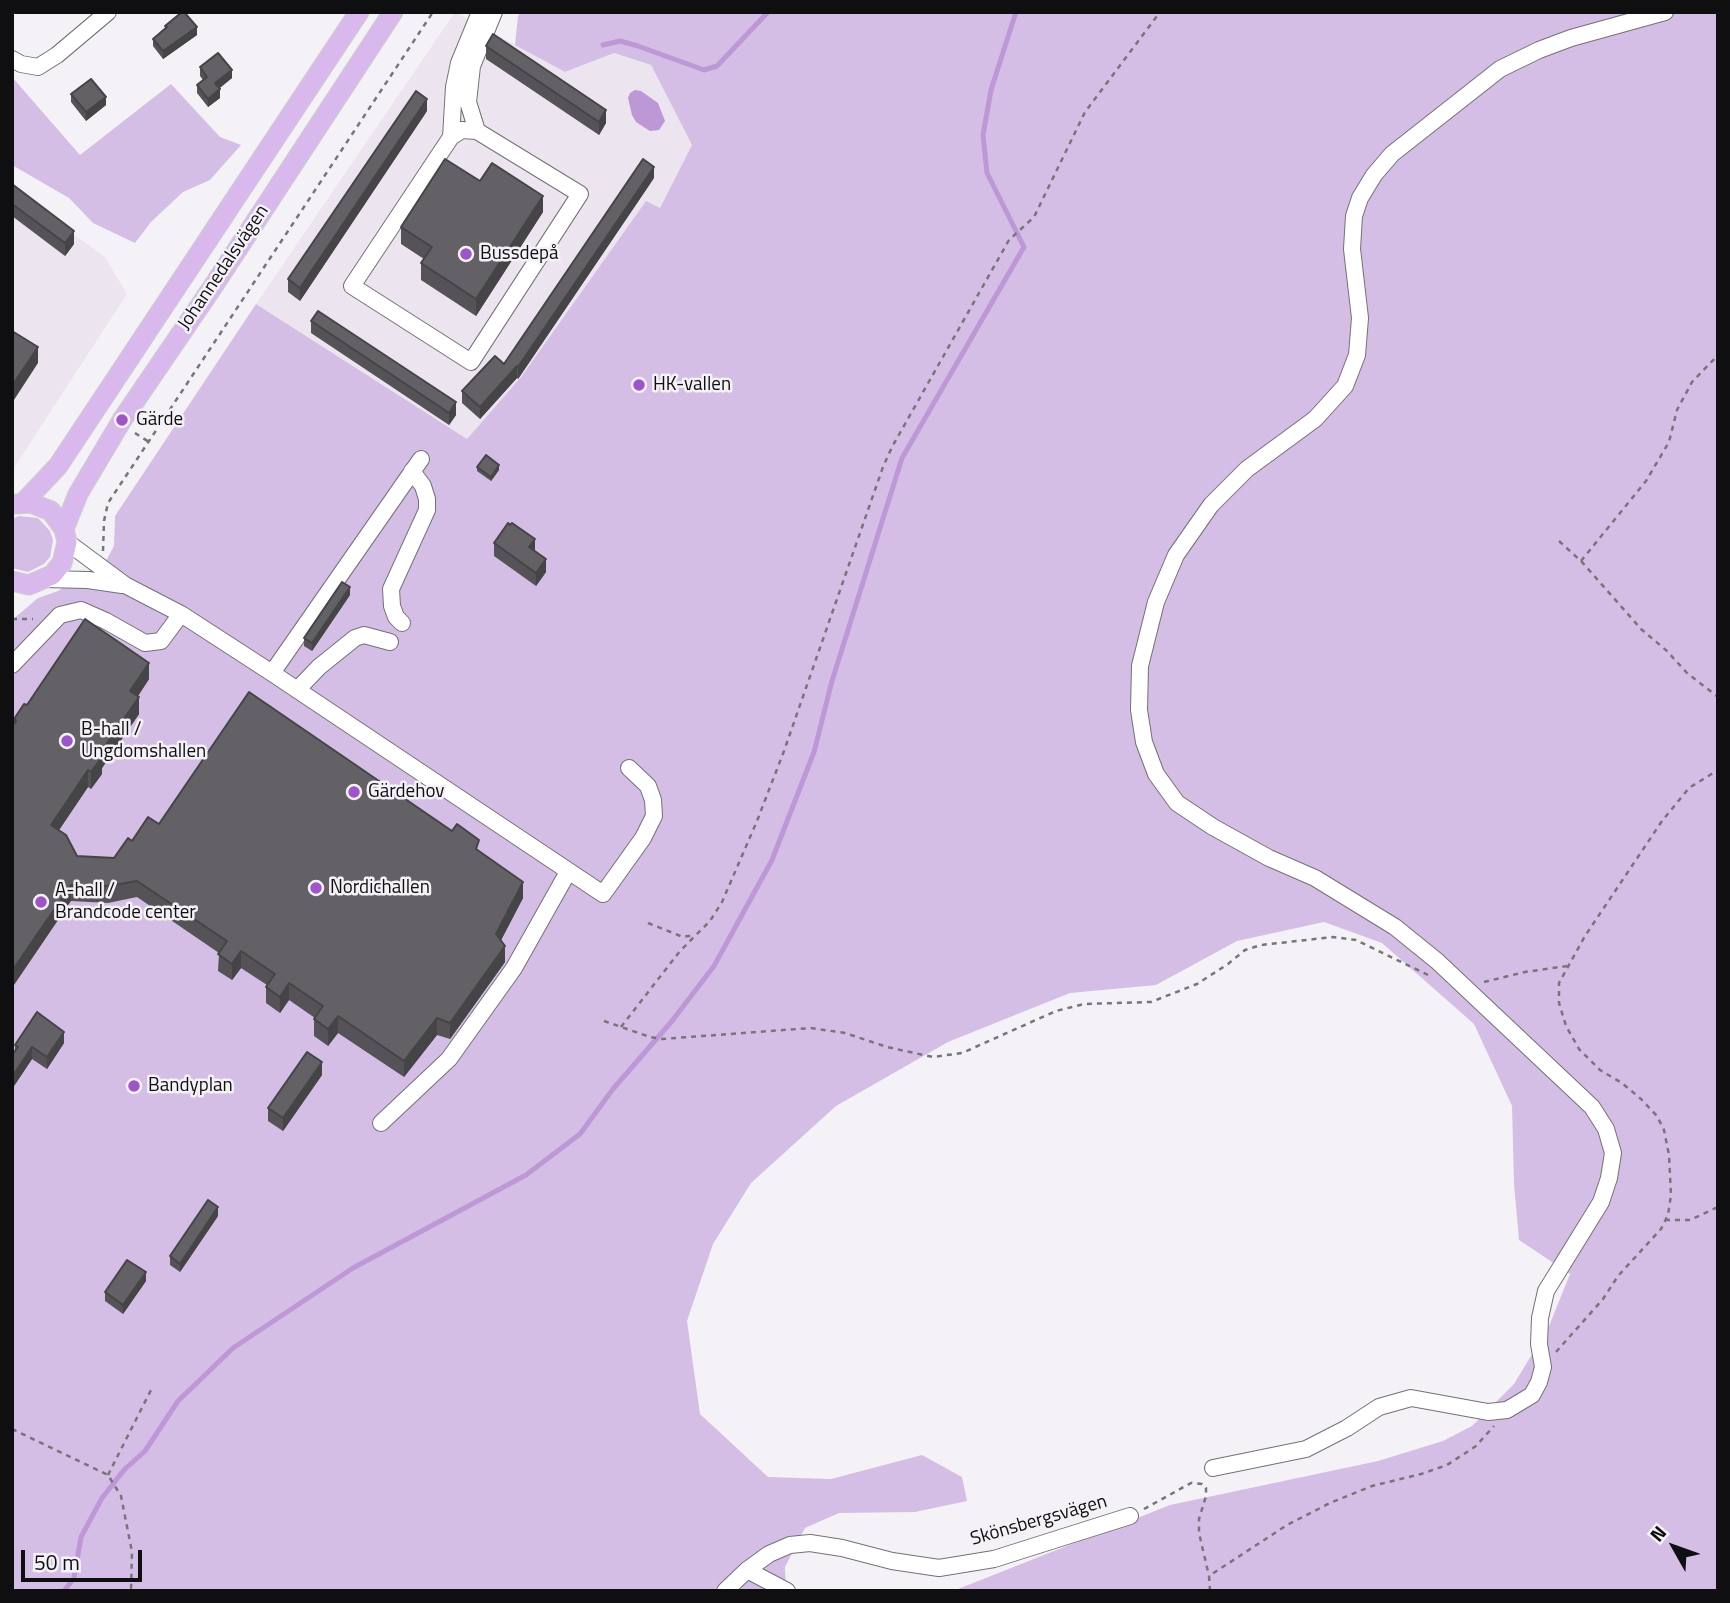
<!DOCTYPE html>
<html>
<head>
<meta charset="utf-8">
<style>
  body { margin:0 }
  #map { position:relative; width:1730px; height:1603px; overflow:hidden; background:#f5f2f7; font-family:"Titillium Web",sans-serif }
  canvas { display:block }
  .frame { position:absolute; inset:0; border:14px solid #0f0e10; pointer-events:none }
  .north { position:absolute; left:1639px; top:1512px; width:70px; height:70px; -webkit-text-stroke:5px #f5f2f7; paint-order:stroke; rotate:310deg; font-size:19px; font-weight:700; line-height:28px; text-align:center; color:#0f0e10 }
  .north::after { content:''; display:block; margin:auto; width:24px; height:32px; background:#0f0e10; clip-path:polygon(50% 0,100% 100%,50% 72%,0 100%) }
  .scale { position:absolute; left:21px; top:1550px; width:121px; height:32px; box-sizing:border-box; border:4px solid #0f0e10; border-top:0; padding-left:9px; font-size:21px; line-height:24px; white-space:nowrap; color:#0f0e10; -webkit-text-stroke:5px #f5f2f7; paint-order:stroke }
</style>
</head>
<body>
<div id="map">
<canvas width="1730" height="1603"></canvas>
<div class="frame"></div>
<div class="north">N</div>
<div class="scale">50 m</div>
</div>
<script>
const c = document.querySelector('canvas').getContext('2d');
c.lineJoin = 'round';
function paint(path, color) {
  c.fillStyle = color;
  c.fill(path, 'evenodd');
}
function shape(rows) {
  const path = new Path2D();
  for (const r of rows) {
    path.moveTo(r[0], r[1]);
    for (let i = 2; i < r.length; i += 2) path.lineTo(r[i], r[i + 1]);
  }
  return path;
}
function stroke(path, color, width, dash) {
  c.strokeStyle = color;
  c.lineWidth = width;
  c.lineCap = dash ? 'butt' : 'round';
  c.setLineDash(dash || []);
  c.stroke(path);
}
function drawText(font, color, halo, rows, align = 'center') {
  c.font = font + ' "Titillium Web",sans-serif';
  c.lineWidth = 5;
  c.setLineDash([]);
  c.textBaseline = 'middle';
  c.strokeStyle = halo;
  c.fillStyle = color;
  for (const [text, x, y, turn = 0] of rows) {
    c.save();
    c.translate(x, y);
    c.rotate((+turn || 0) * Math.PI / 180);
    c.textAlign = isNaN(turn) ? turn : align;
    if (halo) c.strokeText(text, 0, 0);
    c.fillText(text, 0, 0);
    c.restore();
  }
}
paint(shape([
  [455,12,565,72,614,53,651,65,692,145,660,208,646,202,521,377,467,439,256,304],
  [12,190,105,257,127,294,12,471]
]), '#ece5f0');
paint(shape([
  [521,12,1718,12,1718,1591,953,1591,1170,1505,1378,1461,1443,1441,1472,1426,1514,1384,1549,1326,1570,1274,1519,1240,1514,1184,1512,1106,1474,1024,1382,943,1324,922,1237,941,1156,985,1070,993,948,1042,836,1106,751,1183,713,1244,687,1321,700,1414,768,1477,831,1479,922,1455,962,1477,967,1501,915,1512,839,1513,805,1528,785,1567,786,1591,12,1591,12,620,38,598,58,591,107,559,114,546,115,516,256,304,467,439,521,377,646,201,660,208,692,145,651,65,614,53,565,72,515,45,518,16],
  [12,77,80,155,171,84,220,137,241,145,210,180,183,192,151,222,135,243,93,223,69,198,12,165],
  [19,516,38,518,50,531,53,540,50,557,44,564,28,572,12,568,12,519]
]), '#d5bee5');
paint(shape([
  [635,90,641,91,658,103,665,121,659,130,650,131,636,122,632,115,628,98,630,93]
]), '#bd97d6');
stroke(shape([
  [603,45,620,41,638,46,704,70,717,66,768,12],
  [64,1591,74,1578,81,1537,102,1498,124,1470,145,1451,178,1401,233,1348,353,1268,526,1175,580,1134,613,1089,672,1021,714,966,772,860,814,752,832,681,902,458,1024,247,987,173,983,135,991,90,1016,12]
]), '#bd97d6', 5);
const minor = shape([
  [12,59,21,64,38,67,57,55,108,12],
  [477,131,468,102,472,66,494,12],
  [451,137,462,130,477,131,580,194,471,362,352,286,451,137,454,87,459,63,480,12],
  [67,542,125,585,181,614,272,673,603,894,643,838,654,816,653,800,648,786,629,768],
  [45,579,88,580,122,585],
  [402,623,396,617,392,606,391,589,427,510,427,499,423,486,412,471],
  [12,665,60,615,81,610,106,621,145,643,161,641,181,614],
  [272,673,421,459],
  [297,690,319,667,355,638,364,635,390,642],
  [381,1123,449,1059,514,968,568,872],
  [1213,1468,1306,1449,1347,1428,1379,1407,1411,1398,1488,1412,1507,1410,1532,1395,1539,1382,1543,1367,1539,1344,1540,1318,1546,1291,1601,1202,1609,1178,1613,1153,1606,1129,1592,1107,1437,961,1395,927,1315,878,1269,858,1213,827,1177,803,1156,774,1144,742,1139,710,1140,666,1156,602,1176,555,1211,505,1247,469,1315,419,1345,386,1357,355,1360,318,1352,249,1354,216,1360,198,1374,175,1392,154,1500,69,1539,50,1571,38,1665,12],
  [747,1570,787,1591],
  [725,1591,747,1570,769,1554,790,1545,810,1543,842,1548,892,1561,939,1568,994,1559,1130,1516]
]);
const major = shape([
  [23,503,58,466,359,12],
  [64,529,78,494,122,420,212,288,393,12],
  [12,581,29,585,52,575,62,563,67,542,64,529,51,511,31,503,16,504]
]);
stroke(minor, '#747175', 18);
stroke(major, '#cfcfcf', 21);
stroke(shape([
  [135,433,149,442],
  [1559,541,1581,561,1641,629,1667,651,1687,673,1718,697],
  [103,551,104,521,108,503,433,12],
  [1581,561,1646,481,1669,442,1677,410,1692,382,1718,355],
  [12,619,33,619],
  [648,923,683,937,694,935],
  [1484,982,1525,972,1567,966],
  [604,1021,650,1037,662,1039,811,1028,845,1033,887,1047,933,1057,962,1053,1056,1011,1084,1004,1151,1002,1197,984,1228,964,1245,950,1261,945,1333,937,1356,940,1428,975],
  [621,1027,680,951,710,921,722,902,757,821,784,751,883,467,892,447,1009,240,1034,217,1085,112,1160,12],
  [1665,1220,1690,1220,1718,1207],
  [1556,1352,1603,1299,1618,1276,1661,1229,1668,1215,1671,1195,1669,1155,1664,1130,1657,1116,1641,1099,1622,1083,1600,1070,1579,1049,1566,1026,1559,1003,1559,983,1585,936,1662,821,1689,788,1718,770],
  [12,1429,108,1475,121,1496,132,1552,131,1591],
  [108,1475,153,1386],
  [1144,1509,1191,1483,1202,1484,1206,1488,1206,1496,1199,1519,1199,1533,1209,1576],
  [1210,1591,1209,1576,1287,1525,1330,1503,1372,1486,1421,1474,1447,1465,1476,1446,1494,1426]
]), '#777578', 2.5, [5, 5]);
stroke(minor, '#fff', 16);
stroke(major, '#d9b8ee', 19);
paint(shape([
  [165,26,197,35,163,59,153,46,153,39,165,28],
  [486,46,606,123,599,135,486,59],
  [200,67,232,78,219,88,220,98,208,107,197,93,197,85,203,80,200,76],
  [71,94,106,105,86,121,71,102],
  [427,111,300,301,288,292,288,279],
  [654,178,518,379,517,378,480,419,462,403,462,391,504,364],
  [480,181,543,212,476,316,421,280,421,263,424,259,401,244,401,227],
  [12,184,74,244,65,256,12,216],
  [311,321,456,415,449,425,311,333],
  [477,467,499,470,491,481,477,471],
  [494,543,535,551,546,572,536,586,494,556],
  [350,595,312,651,304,646,304,638],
  [149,679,138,696,139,714,102,768,102,774,91,789,88,787,59,830,77,856,114,858,132,841,159,824,479,852,523,898,501,940,505,962,450,1039,437,1035,404,1077,338,1033,328,1046,314,1036,314,1019,315,1018,289,1000,280,1013,266,1003,266,987,267,985,241,968,232,980,218,971,219,953,137,897,108,903,71,901,14,725,14,719,27,705],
  [64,1043,47,1069,32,1059,12,1089,12,1055,15,1052,15,1045],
  [322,1075,283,1131,268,1121,268,1108],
  [218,1216,180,1272,170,1265,170,1256],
  [146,1281,123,1314,105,1301,105,1292]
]), '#555357');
paint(shape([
  [197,27,197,35,163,59,163,51],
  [232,70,232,78,215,92,215,83],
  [220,89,220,98,208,107,208,99],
  [106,97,106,105,86,121,86,112],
  [427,99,427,111,300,301,300,288],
  [606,110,606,123,599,135,599,122],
  [654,167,654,178,518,379,518,367],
  [543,196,543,212,476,316,476,299],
  [74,231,74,244,65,256,65,243],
  [38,347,38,363,12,403,12,386],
  [517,366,517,378,480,419,480,407],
  [456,402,456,415,449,425,449,413],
  [499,465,499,470,491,481,491,477],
  [535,539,535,551,529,547],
  [546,559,546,572,536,586,536,573],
  [350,587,350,595,312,651,312,643],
  [149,663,149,679,130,708,130,691],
  [139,697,139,714,102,768,102,774,91,789,91,772,99,755],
  [88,770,88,787,51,842,51,825],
  [523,882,523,898,496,950,496,934],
  [71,885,71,901,12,988,12,971],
  [505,946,505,962,450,1039,450,1023],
  [241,951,241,968,232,980,232,964],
  [289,983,289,1000,280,1013,280,997],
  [338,1016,338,1033,328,1046,328,1029],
  [437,1018,437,1035,404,1077,404,1061],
  [64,1032,64,1043,47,1069,47,1057],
  [32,1047,32,1059,12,1089,12,1077],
  [322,1062,322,1075,283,1131,283,1118],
  [218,1207,218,1216,180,1272,180,1264],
  [146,1272,146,1281,123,1314,123,1305]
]), '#454447');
const building = shape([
  [182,12,184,12,197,27,163,51,153,39,167,27,165,26,182,12],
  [493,34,606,110,599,122,486,46,493,34],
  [218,53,232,70,215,83,220,89,208,99,197,85,207,77,200,67,218,53],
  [91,79,106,97,86,112,71,94,91,79],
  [416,91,427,99,300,288,288,279,416,91],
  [445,159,480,181,492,163,543,196,476,299,421,263,432,247,401,227,445,159],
  [643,159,654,167,518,367,517,366,480,407,462,391,495,356,504,364,643,159],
  [12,184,74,231,65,243,12,204,12,184],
  [318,311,456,402,449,413,311,321,318,311],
  [12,331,38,347,12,386,12,331],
  [486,455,499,465,491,477,477,467,486,455],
  [508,523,510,525,512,523,535,539,529,547,546,559,536,573,494,543,508,523],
  [342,582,350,587,312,643,304,638,342,582],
  [85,619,149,663,130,691,139,697,99,755,102,757,91,772,88,770,51,825,66,835,77,856,114,858,128,838,132,841,148,817,159,824,249,692,452,831,457,824,479,840,476,849,523,882,496,934,505,946,450,1023,437,1018,404,1061,338,1016,328,1029,314,1019,323,1006,289,983,280,997,266,987,275,974,241,951,232,964,218,954,227,941,137,881,108,886,71,885,12,971,12,727,16,721,14,719,24,704,27,705,85,619],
  [37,1012,64,1032,47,1057,32,1047,12,1077,12,1055,18,1047,15,1045,37,1012],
  [307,1052,322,1062,283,1118,268,1108,307,1052],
  [208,1200,218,1207,180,1264,170,1256,208,1200],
  [127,1260,146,1272,123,1305,105,1292,127,1260]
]);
paint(building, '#636165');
stroke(building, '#454447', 2);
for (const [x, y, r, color] of [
  [466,254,7,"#9e55c8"],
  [639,385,7,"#9e55c8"],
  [122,420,7,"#9e55c8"],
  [67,741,7,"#9e55c8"],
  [354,792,7,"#9e55c8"],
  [316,888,7,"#9e55c8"],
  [41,902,7,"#9e55c8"],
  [134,1086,7,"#9e55c8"]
]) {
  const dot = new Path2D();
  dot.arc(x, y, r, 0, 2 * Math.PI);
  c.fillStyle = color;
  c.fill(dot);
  stroke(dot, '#f5f2f7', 2.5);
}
drawText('19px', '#0f0e10', '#f5f2f7', [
  ["Bussdepå",480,254],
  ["HK-vallen",653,385],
  ["Gärde",136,420],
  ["B-hall /",81,730],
  ["Ungdomshallen",81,752],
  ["Gärdehov",368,792],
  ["Nordichallen",330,888],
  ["A-hall /",55,891],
  ["Brandcode center",55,913],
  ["Bandyplan",148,1086]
], 'left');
drawText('19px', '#0f0e10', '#f5f2f7', [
  ["Johannedalsvägen",224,268,-56],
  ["Skönsbergsvägen",1039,1521,-16]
]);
</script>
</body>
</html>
